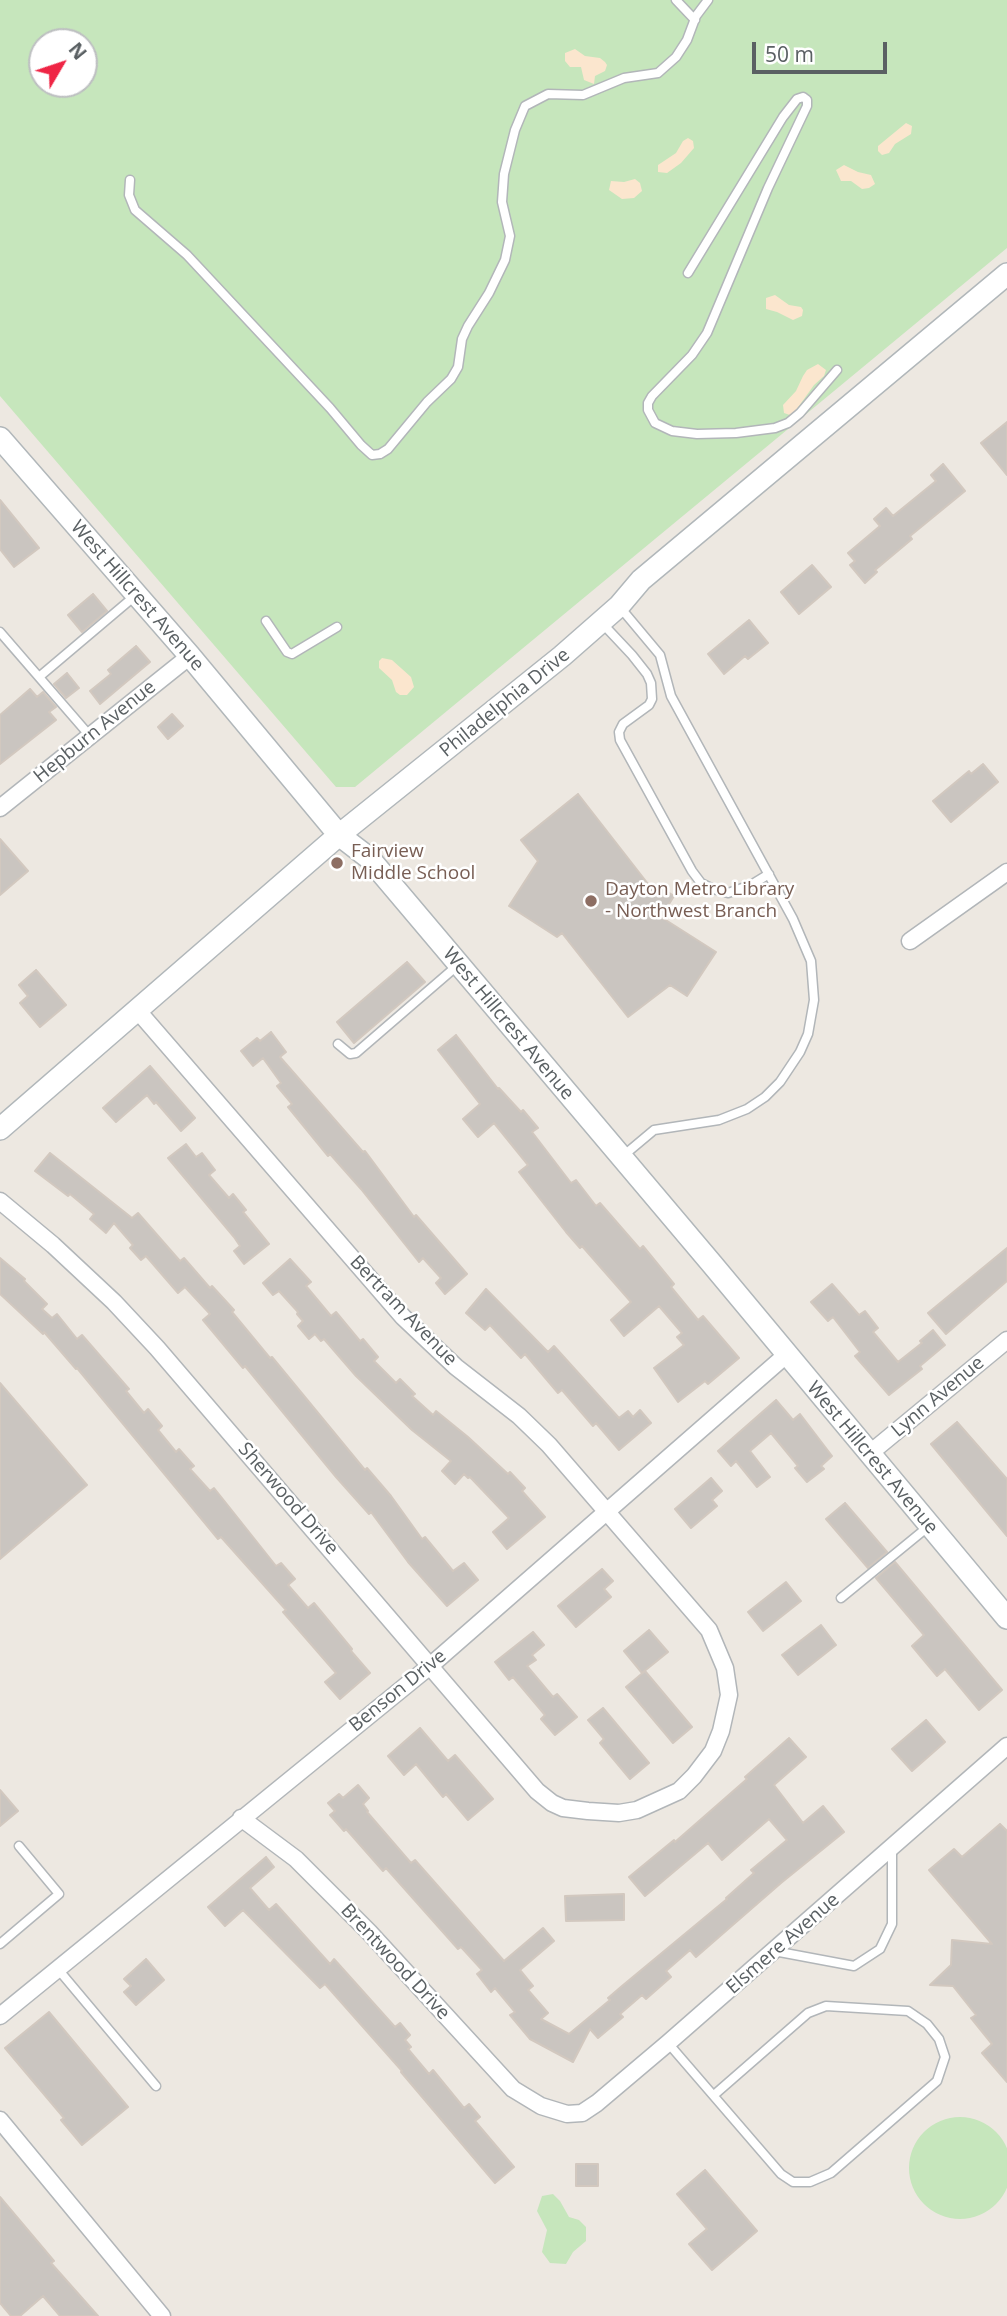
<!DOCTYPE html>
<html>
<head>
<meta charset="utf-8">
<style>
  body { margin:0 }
  #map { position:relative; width:1007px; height:2316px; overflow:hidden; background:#ede8e1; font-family:"Open Sans",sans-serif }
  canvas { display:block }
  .north { position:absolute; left:28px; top:28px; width:70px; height:70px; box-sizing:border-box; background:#fff; border:2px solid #bdbfc1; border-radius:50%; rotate:51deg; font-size:19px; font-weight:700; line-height:28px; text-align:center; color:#5a6063 }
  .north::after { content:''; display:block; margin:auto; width:24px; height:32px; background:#ef2545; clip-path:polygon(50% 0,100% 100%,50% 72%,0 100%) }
  .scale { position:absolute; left:752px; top:42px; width:135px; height:32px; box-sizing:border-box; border:4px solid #5a6063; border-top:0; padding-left:9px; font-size:21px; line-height:24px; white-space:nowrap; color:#5a6063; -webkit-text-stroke:5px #fff; paint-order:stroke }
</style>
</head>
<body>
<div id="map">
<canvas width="1007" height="2316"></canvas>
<div class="north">N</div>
<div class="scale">50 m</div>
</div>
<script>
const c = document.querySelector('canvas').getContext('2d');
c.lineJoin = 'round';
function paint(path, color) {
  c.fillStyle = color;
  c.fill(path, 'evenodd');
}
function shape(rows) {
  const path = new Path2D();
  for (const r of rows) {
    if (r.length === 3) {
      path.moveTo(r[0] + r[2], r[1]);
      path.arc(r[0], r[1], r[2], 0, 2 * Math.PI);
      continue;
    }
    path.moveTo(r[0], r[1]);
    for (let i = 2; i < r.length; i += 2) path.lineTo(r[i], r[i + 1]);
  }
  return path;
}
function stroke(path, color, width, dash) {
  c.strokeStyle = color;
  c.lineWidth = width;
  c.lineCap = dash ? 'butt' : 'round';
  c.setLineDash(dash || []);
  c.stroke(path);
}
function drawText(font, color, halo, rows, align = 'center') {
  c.font = font + ' "Open Sans",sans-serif';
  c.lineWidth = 5;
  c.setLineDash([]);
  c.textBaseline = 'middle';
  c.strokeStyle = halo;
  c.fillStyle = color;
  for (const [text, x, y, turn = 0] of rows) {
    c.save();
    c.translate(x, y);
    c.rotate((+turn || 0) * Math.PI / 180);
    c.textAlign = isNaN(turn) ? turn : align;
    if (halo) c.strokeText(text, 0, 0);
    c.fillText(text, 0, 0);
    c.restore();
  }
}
paint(shape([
  [0,0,1007,0,1007,248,355,787,336,787,0,396],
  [42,42,84,42,84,84,42,84],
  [960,2168,51],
  [553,2194,560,2201,569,2217,579,2220,586,2227,586,2241,573,2252,566,2264,550,2263,542,2252,547,2230,537,2211,542,2196]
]), '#c6e6bc');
paint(shape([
  [575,49,585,56,600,58,605,62,607,65,605,71,595,76,594,84,584,80,581,67,570,67,565,61,565,53],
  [906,123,912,126,911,134,895,144,889,153,882,155,878,151,878,146],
  [688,138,693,141,694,148,681,163,667,173,658,172,658,165,676,153,683,141],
  [844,165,858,172,871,175,875,184,869,188,862,189,851,181,841,181,836,170],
  [635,179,640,183,642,191,634,198,622,199,609,190,611,181,624,182],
  [775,295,789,305,801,307,803,310,802,316,793,320,777,312,766,309,766,298],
  [818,364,826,370,824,376,814,385,794,413,790,415,784,413,783,405,796,391,803,376,807,370],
  [382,658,392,660,411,677,414,687,407,695,400,695,396,692,392,680,379,668,379,661]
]), '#fbe6ce');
const building = shape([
  [1007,422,1007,475,981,443,1007,422],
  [943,464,965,491,910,536,912,539,875,570,877,572,865,583,850,565,855,561,848,553,880,526,874,519,886,508,893,516,936,481,931,475,943,464],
  [0,500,39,548,14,567,0,549,0,500],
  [812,565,831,587,799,614,781,592,812,565],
  [93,594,107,611,82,632,68,615,93,594],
  [749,620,768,643,748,659,745,656,724,674,708,654,749,620],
  [136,646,150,662,100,704,90,691,111,674,108,670,136,646],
  [67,673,79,688,66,698,54,684,67,673],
  [30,689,37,697,43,692,56,707,49,712,56,720,0,764,0,715,30,689],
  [172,714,183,726,168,739,158,727,172,714],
  [983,764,998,782,951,822,933,801,969,771,971,774,983,764],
  [578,794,652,889,657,885,674,896,661,917,716,952,687,996,670,985,628,1017,562,933,557,937,509,906,538,861,521,840,578,794],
  [0,839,28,871,0,895,0,839],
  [407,962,425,982,354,1043,337,1022,407,962],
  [36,970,66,1005,40,1027,20,1003,28,996,19,985,36,970],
  [271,1032,286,1052,280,1057,363,1152,365,1151,414,1217,416,1215,467,1274,445,1294,436,1283,441,1278,423,1258,419,1262,361,1189,330,1154,328,1156,288,1107,292,1104,277,1086,281,1083,263,1058,253,1066,241,1051,257,1038,260,1041,271,1032],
  [456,1035,498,1089,499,1088,521,1112,523,1110,538,1128,532,1132,571,1183,576,1180,596,1206,600,1203,640,1249,643,1246,674,1284,671,1287,698,1320,703,1316,739,1358,708,1384,705,1381,678,1402,654,1368,684,1345,677,1337,682,1333,659,1306,624,1336,611,1320,631,1302,582,1246,580,1248,566,1232,519,1172,528,1165,494,1123,478,1137,463,1119,480,1104,438,1050,456,1035],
  [150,1066,195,1118,181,1131,156,1102,154,1104,147,1095,116,1122,103,1108,150,1066],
  [186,1144,196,1157,202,1153,215,1170,209,1175,229,1198,233,1194,246,1210,243,1212,269,1244,244,1264,234,1251,240,1246,234,1237,168,1158,186,1144],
  [50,1153,132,1218,138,1213,180,1261,184,1258,210,1288,212,1286,234,1310,232,1312,270,1358,272,1357,365,1470,367,1468,391,1496,422,1539,425,1537,453,1571,464,1563,478,1580,447,1606,408,1562,371,1512,369,1514,336,1477,245,1366,243,1368,203,1320,210,1314,185,1287,178,1293,146,1256,141,1260,130,1248,133,1245,114,1223,106,1233,90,1219,94,1214,70,1194,68,1196,35,1171,50,1153],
  [1007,1248,1007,1281,946,1334,928,1313,1007,1248],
  [0,1258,25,1279,24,1281,47,1304,42,1309,52,1318,57,1314,77,1339,82,1335,129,1389,126,1391,144,1413,148,1409,162,1426,158,1430,176,1452,179,1449,194,1466,190,1469,210,1491,214,1488,276,1566,281,1563,295,1579,288,1585,308,1608,314,1603,352,1649,351,1651,370,1673,340,1699,325,1682,336,1673,283,1612,286,1610,221,1537,218,1539,77,1368,76,1369,44,1332,43,1334,0,1294,0,1258],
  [290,1259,311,1282,306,1286,331,1316,336,1312,360,1341,363,1339,378,1357,374,1361,396,1383,400,1379,415,1394,412,1396,433,1415,436,1411,468,1437,508,1474,510,1472,525,1488,522,1491,545,1517,507,1549,493,1532,509,1518,470,1477,468,1478,464,1474,455,1484,442,1471,451,1461,412,1430,356,1376,324,1339,321,1341,315,1334,309,1339,298,1326,303,1321,297,1314,298,1312,279,1291,273,1295,263,1283,290,1259],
  [832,1284,859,1315,865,1311,878,1328,873,1332,898,1362,922,1343,920,1341,933,1330,945,1345,920,1366,922,1369,889,1395,855,1356,860,1352,833,1317,828,1321,811,1302,832,1284],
  [486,1289,548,1352,554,1346,619,1418,628,1411,633,1417,640,1410,651,1423,619,1450,596,1423,593,1426,562,1390,558,1393,525,1354,521,1358,490,1325,485,1330,466,1313,486,1289],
  [0,1383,87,1485,0,1559,0,1383],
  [776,1400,793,1420,800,1414,832,1456,821,1466,824,1469,807,1482,795,1468,798,1466,771,1433,750,1451,770,1477,757,1487,736,1461,731,1466,718,1451,776,1400],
  [957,1422,1007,1479,1007,1536,931,1444,957,1422],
  [711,1478,722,1491,712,1500,717,1506,691,1528,675,1509,711,1478],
  [845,1503,887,1552,868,1568,826,1519,845,1503],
  [895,1562,1002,1690,979,1710,945,1669,937,1676,912,1646,924,1635,876,1578,895,1562],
  [602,1569,613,1581,604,1589,611,1597,576,1627,558,1606,602,1569],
  [786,1582,801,1601,763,1631,748,1612,786,1582],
  [821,1625,836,1645,798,1675,782,1655,821,1625],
  [649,1630,668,1652,642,1673,624,1651,649,1630],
  [533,1632,544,1645,532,1655,536,1660,527,1666,553,1697,557,1694,577,1717,555,1735,541,1719,545,1715,513,1677,509,1680,495,1662,533,1632],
  [645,1671,692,1727,673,1743,626,1687,645,1671],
  [603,1708,649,1763,630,1779,600,1743,604,1739,588,1720,603,1708],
  [926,1720,945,1742,912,1771,892,1749,926,1720],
  [420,1728,448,1761,455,1755,493,1799,468,1820,446,1794,443,1797,416,1764,404,1775,388,1756,420,1728],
  [789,1738,806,1757,774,1785,803,1823,823,1806,844,1832,781,1883,696,1957,690,1950,666,1971,671,1977,646,1999,642,1995,620,2014,623,2017,598,2038,590,2029,573,2062,530,2039,510,2015,515,2012,495,1988,491,1992,477,1974,482,1970,461,1947,458,1949,386,1868,383,1871,346,1829,344,1831,330,1815,335,1811,328,1803,339,1794,343,1798,358,1785,369,1798,363,1804,368,1811,367,1812,411,1863,415,1860,504,1961,543,1928,554,1941,520,1970,533,1986,528,1990,548,2013,541,2019,569,2034,610,2000,608,1998,622,1986,727,1899,726,1898,754,1873,751,1870,787,1840,769,1819,722,1860,708,1843,645,1896,629,1877,674,1840,675,1842,747,1779,745,1777,789,1738],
  [0,1790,18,1811,0,1826,0,1790],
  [1000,1824,1007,1831,1007,2082,982,2053,992,2044,971,2018,976,2015,953,1986,930,1985,951,1965,952,1940,992,1944,929,1870,954,1849,962,1857,1000,1824],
  [266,1857,274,1867,250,1888,269,1910,276,1904,330,1964,334,1959,395,2027,400,2023,410,2035,405,2040,411,2047,408,2049,429,2074,433,2070,464,2108,469,2104,480,2117,475,2121,514,2167,495,2183,401,2072,402,2071,325,1984,320,1988,243,1910,225,1926,208,1907,266,1857],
  [624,1894,624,1920,566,1921,565,1896,624,1894],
  [146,1959,164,1980,136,2005,124,1992,131,1986,124,1979,146,1959],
  [49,2012,128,2107,82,2145,61,2120,64,2118,5,2048,49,2012],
  [576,2164,598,2164,598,2186,576,2186,576,2164],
  [705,2170,757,2231,712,2270,689,2244,707,2229,677,2194,705,2170],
  [0,2197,54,2261,51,2263,98,2316,60,2316,43,2296,20,2316,11,2316,0,2303,0,2197]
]);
paint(building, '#cac5c0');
stroke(building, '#d2c8bf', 2);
const lane = shape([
  [676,0,695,20],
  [130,180,129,195,135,210,187,255,330,408,361,445,372,455,380,454,388,449,427,402,451,379,458,367,462,339,468,326,489,293,505,260,510,236,502,202,504,174,515,130,525,106,548,94,583,95,624,78,658,73,676,57,687,40,696,16,708,0],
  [688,273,783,117,797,99,803,97,807,100,807,106,768,188,707,333,692,355,652,396,648,403,648,410,655,423,672,431,697,434,736,433,775,428,788,423,800,413,837,370],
  [619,606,660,655,671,696,793,919,811,961,814,1000,808,1034,800,1052,780,1082,765,1097,747,1109,719,1120,654,1130,623,1156],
  [266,621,287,652,292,654,337,627],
  [601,622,632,655,647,674,651,683,652,699,649,705,623,724,619,732,620,740,692,871,701,883,713,889,728,893,751,885,769,874],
  [0,632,90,736],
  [39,677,136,595],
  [338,1044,350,1054,356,1053,458,965],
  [841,1598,929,1526],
  [0,1944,59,1894,19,1846],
  [774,1951,854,1966,880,1949,892,1924,892,1849],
  [57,1968,156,2086],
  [668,2043,781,2174,793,2182,810,2182,831,2173,937,2081,945,2057,939,2039,927,2024,908,2011,826,2006,808,2013,714,2095]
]);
const street = shape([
  [0,808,190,656],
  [910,941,1007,872],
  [0,1201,53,1245,114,1302,157,1348,537,1791,552,1803,563,1808,588,1811,619,1813,637,1810,679,1791,694,1776,713,1751,721,1731,729,1695,725,1668,709,1630,549,1445,519,1416,456,1367,403,1317,138,1011],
  [869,1454,1007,1340],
  [241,1818,296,1859,369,1932,513,2089,541,2106,567,2114,582,2113,597,2103,668,2043,1007,1746],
  [0,2016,430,1666,786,1355],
  [0,2120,162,2316]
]);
const secondary = shape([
  [0,438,190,656,339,835,369,858,712,1264,1007,1618],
  [0,1129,339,835,562,656,619,606,641,580,1007,274]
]);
stroke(lane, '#b2b6b9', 11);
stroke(street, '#b2b6b9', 19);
stroke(secondary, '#b1b7ba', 24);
stroke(lane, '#fff', 8);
stroke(street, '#fff', 16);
stroke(secondary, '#fff', 21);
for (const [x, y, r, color] of [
  [337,863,7,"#8d6e63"],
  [591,901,7,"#8d6e63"]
]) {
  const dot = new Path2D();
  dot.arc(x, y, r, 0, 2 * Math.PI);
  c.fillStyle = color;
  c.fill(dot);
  stroke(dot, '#fff', 2.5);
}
drawText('19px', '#5a6063', '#fff', [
  ["West Hillcrest Avenue",137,596,49],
  ["Philadelphia Drive",505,703,-39],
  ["Hepburn Avenue",95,732,-39],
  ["West Hillcrest Avenue",508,1024,50],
  ["Bertram Avenue",403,1311,46],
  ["Lynn Avenue",938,1397,-40],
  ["West Hillcrest Avenue",872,1458,50],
  ["Sherwood Drive",288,1499,49],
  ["Benson Drive",398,1691,-39],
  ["Elsmere Avenue",783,1944,-41],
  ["Brentwood Drive",395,1962,47]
]);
drawText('19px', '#785e54', '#fff', [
  ["Fairview",351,852],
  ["Middle School",351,874],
  ["Dayton Metro Library",605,890],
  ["- Northwest Branch",605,912]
], 'left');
</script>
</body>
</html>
